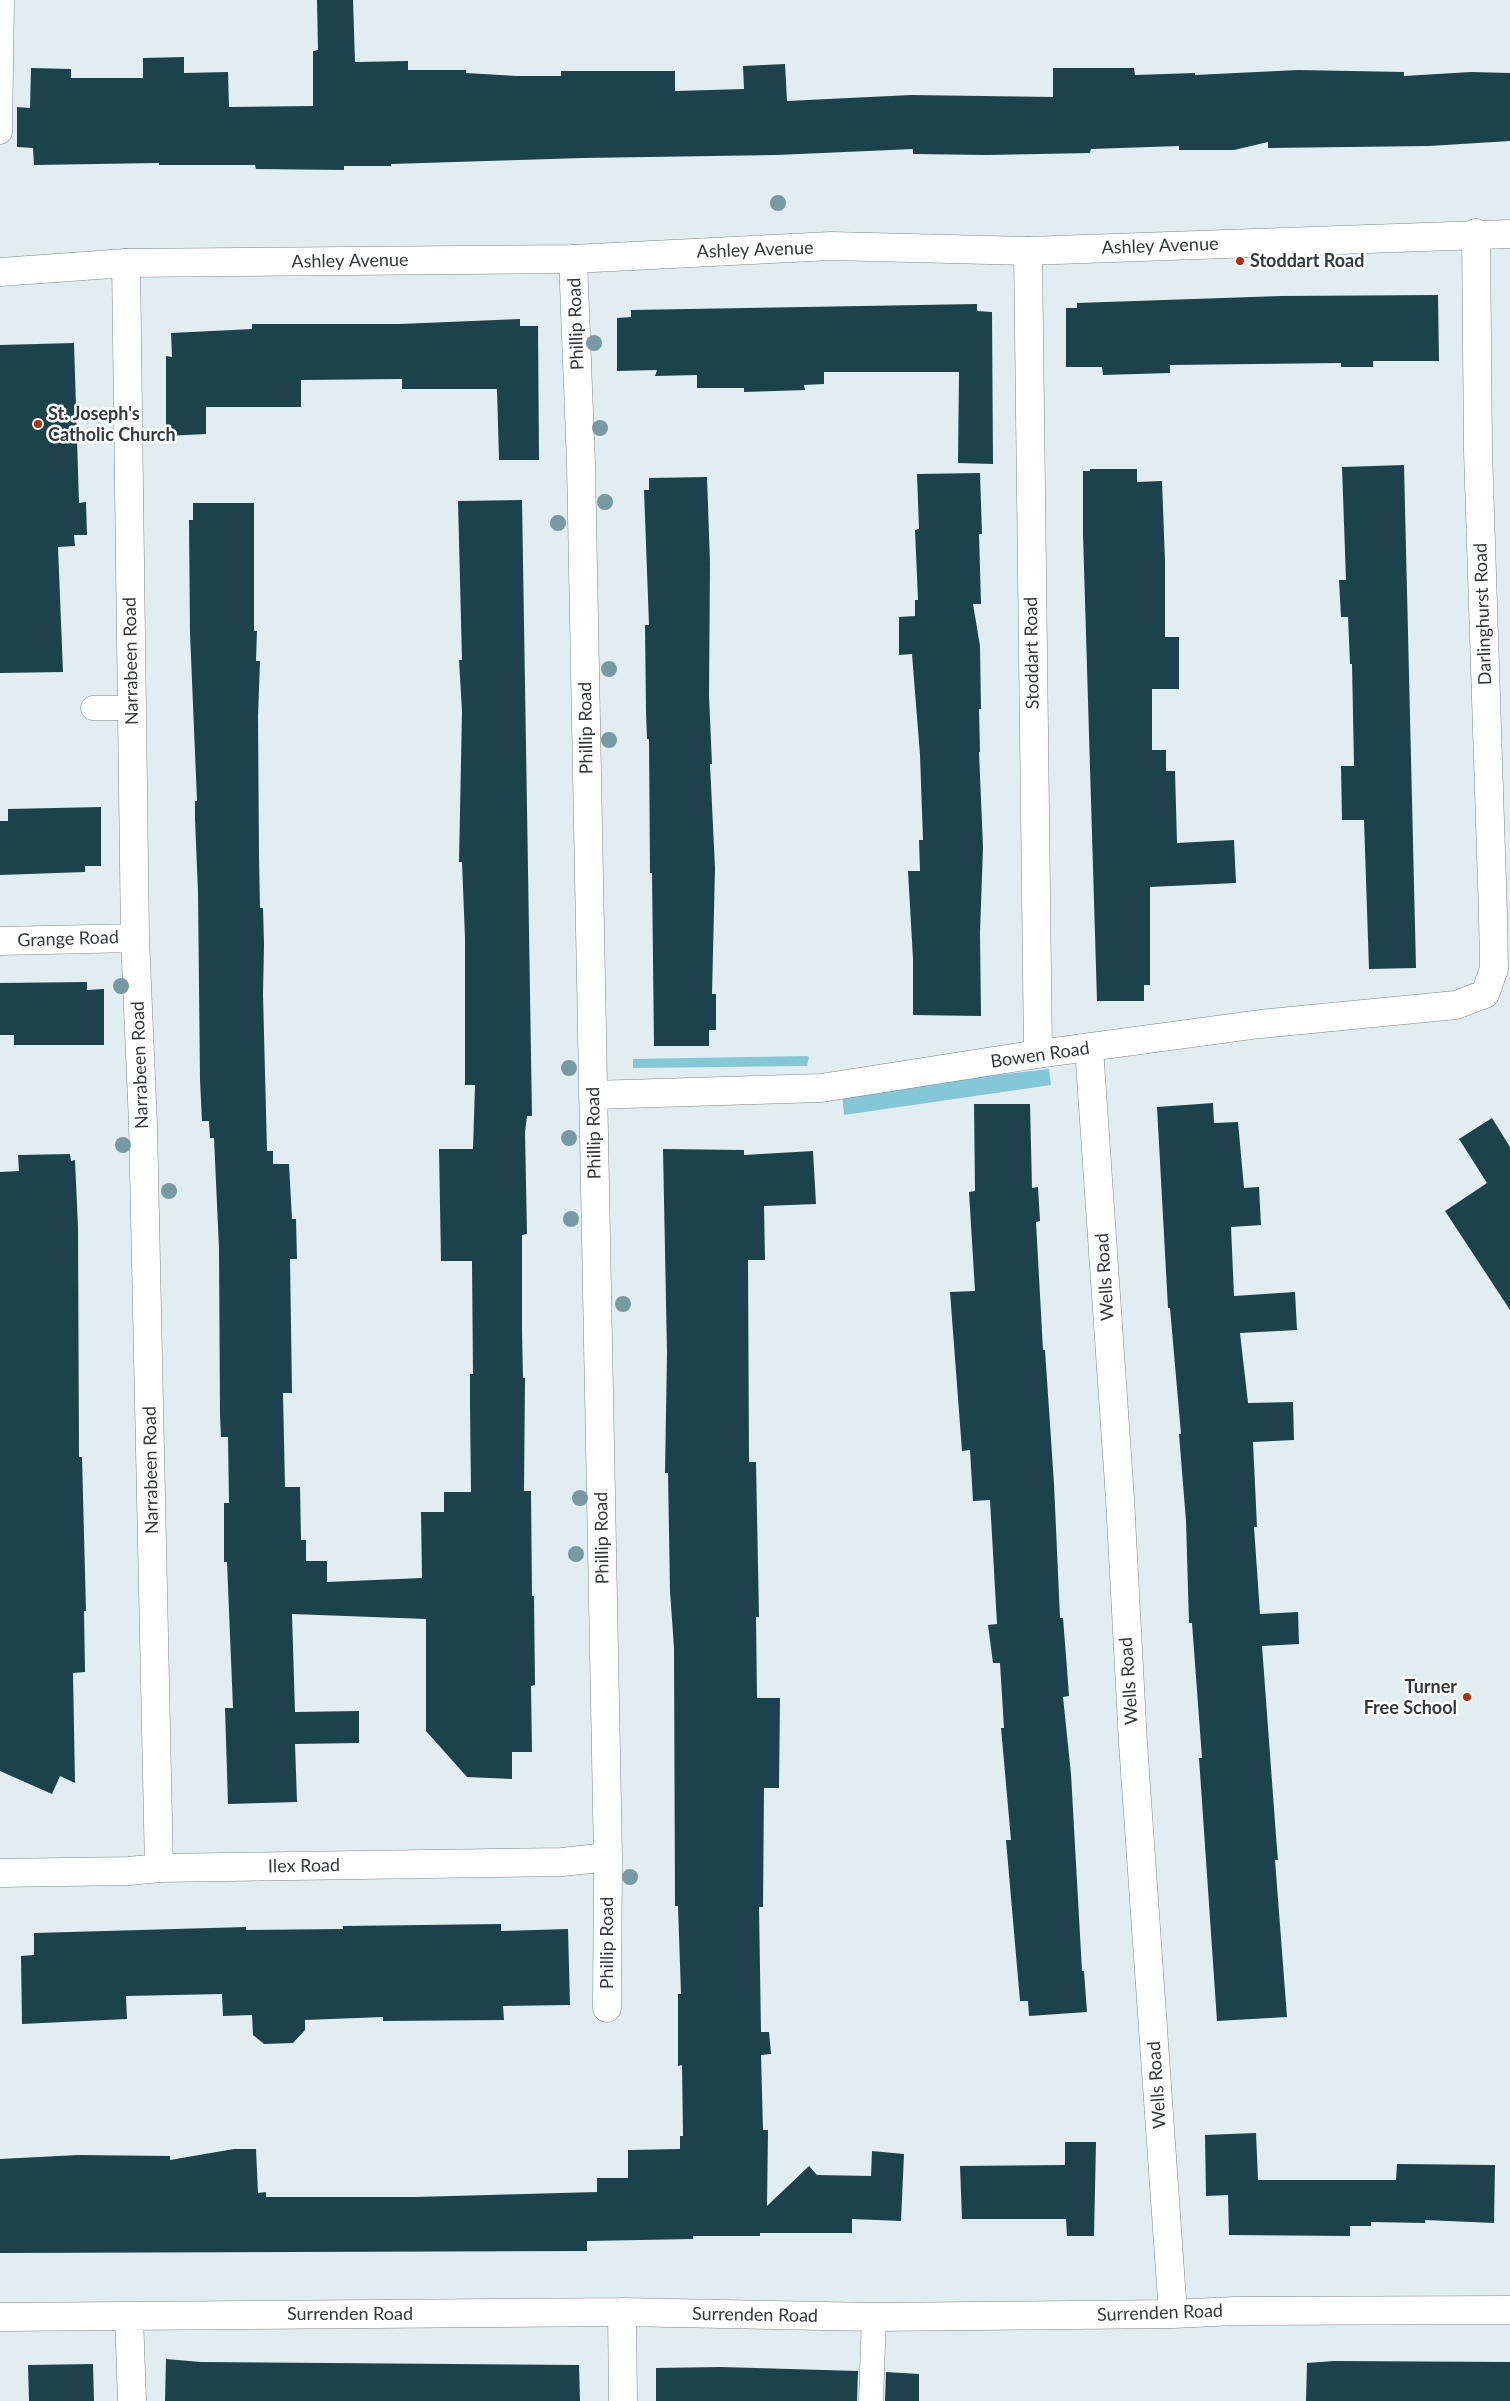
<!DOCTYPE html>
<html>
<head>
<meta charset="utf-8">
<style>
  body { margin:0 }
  canvas { display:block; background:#e1edf0 }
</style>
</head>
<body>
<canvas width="1510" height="2401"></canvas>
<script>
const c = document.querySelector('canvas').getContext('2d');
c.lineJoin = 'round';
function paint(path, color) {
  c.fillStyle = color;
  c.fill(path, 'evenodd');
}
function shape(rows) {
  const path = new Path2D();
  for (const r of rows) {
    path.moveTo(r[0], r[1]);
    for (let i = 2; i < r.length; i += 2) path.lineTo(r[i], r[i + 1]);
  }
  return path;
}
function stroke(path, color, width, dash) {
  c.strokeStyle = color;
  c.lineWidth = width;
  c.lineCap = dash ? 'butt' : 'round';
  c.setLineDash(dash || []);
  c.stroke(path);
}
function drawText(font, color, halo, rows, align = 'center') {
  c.font = font + ' Lato,sans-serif';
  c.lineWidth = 5;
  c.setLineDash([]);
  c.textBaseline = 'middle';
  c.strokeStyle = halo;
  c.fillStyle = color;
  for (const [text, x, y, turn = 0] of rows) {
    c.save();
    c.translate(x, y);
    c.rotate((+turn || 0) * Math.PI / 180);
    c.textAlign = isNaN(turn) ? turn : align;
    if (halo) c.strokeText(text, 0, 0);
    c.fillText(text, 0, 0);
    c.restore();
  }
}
paint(shape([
  [807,1056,809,1057,807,1066,633,1068,633,1059],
  [1049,1069,1051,1085,844,1115,842,1093]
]), '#84c8d8');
paint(shape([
  [317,0,353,0,355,62,408,61,408,70,466,70,466,73,517,76,561,76,561,71,675,71,675,91,744,89,743,66,785,64,787,101,911,95,1053,97,1053,68,1134,68,1135,75,1195,73,1195,75,1298,70,1404,72,1404,76,1471,72,1510,73,1510,141,1429,146,1268,148,1268,142,1234,150,1179,150,1179,146,1091,149,1090,153,987,155,913,154,913,149,777,155,583,158,391,164,391,166,344,166,344,170,256,169,255,165,159,165,159,163,34,165,33,148,17,147,17,107,30,108,31,68,71,69,71,78,143,78,143,58,184,57,184,73,228,72,229,107,313,106,313,51,318,50],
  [1438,295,1439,361,1373,361,1373,367,1341,367,1341,363,1170,365,1170,373,1103,375,1102,367,1066,367,1066,308,1077,308,1077,303,1281,296],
  [977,304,977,311,992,312,993,464,958,463,959,372,824,372,824,384,804,385,805,390,744,392,744,388,697,388,697,375,655,376,657,370,617,371,617,318,631,317,631,310],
  [520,319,520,326,538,326,539,460,499,460,497,389,402,389,402,379,301,380,301,407,206,407,206,434,166,436,166,356,172,357,171,333,252,329,252,324,400,324],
  [74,343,79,503,86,502,87,535,74,535,75,546,58,547,63,672,0,673,0,345],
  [1404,465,1416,968,1369,969,1364,820,1342,820,1341,766,1354,766,1352,664,1350,664,1348,617,1341,617,1339,580,1346,580,1342,467],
  [1090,469,1137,469,1137,482,1162,481,1165,561,1165,637,1179,637,1179,689,1152,689,1152,750,1166,750,1166,771,1175,771,1177,843,1234,840,1236,883,1150,887,1150,985,1144,985,1144,1001,1097,1001,1083,534,1083,471,1090,471],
  [980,473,982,534,979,534,981,604,973,604,980,646,981,709,979,709,980,752,979,752,983,847,980,933,981,1016,913,1015,913,959,908,871,920,871,919,840,923,840,920,755,912,654,899,655,899,617,915,616,915,600,918,600,915,530,919,529,917,474],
  [707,477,710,563,709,696,712,764,710,764,715,868,712,994,716,994,716,1030,709,1030,709,1046,654,1046,652,873,650,873,649,739,647,739,646,711,645,625,649,625,644,490,649,490,649,478],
  [522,500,532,1116,527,1116,525,1132,527,1234,522,1235,522,1331,523,1378,525,1378,524,1491,531,1491,532,1596,534,1596,535,1685,531,1686,532,1752,512,1752,512,1779,467,1777,426,1731,426,1619,292,1614,295,1712,359,1711,359,1743,295,1744,297,1802,228,1804,225,1708,233,1708,227,1562,224,1562,224,1503,229,1503,228,1437,221,1437,220,1415,219,1249,214,1138,210,1138,209,1121,202,1121,200,1080,198,892,195,819,195,801,197,801,190,633,189,520,193,520,193,503,254,503,254,631,257,631,256,661,260,661,258,716,259,856,260,908,263,908,264,944,263,995,267,1151,273,1151,273,1164,289,1164,292,1219,296,1219,297,1259,290,1259,292,1393,283,1393,285,1487,300,1487,301,1540,306,1540,306,1561,327,1561,327,1582,422,1578,421,1512,444,1512,444,1492,471,1492,470,1406,470,1374,473,1374,472,1261,441,1261,439,1149,473,1149,475,1085,465,1085,465,938,462,862,459,862,462,711,459,660,462,660,458,501],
  [101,807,101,866,85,866,85,872,0,875,0,821,8,821,8,809],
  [87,982,87,990,104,989,104,1045,14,1045,14,1035,0,1035,0,983],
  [1213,1103,1214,1123,1238,1122,1244,1188,1259,1187,1261,1225,1231,1227,1234,1296,1295,1292,1297,1330,1240,1333,1248,1403,1293,1402,1294,1440,1253,1442,1257,1527,1254,1527,1260,1614,1298,1612,1299,1644,1262,1646,1276,1836,1278,1860,1275,1860,1287,2017,1217,2021,1199,1758,1202,1758,1192,1623,1189,1623,1186,1521,1179,1434,1181,1434,1170,1308,1168,1308,1157,1107],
  [974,1104,1030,1104,1032,1188,1038,1187,1040,1221,1036,1222,1043,1350,1045,1350,1054,1484,1060,1618,1063,1618,1067,1669,1069,1696,1063,1697,1071,1774,1082,1971,1084,1971,1087,2012,1029,2016,1028,2001,1020,2001,1006,1840,1011,1840,1001,1728,1004,1728,1000,1663,993,1663,988,1625,997,1624,990,1500,973,1501,970,1450,962,1451,950,1292,975,1291,969,1192,975,1191],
  [1492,1118,1510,1147,1510,1310,1445,1211,1487,1183,1459,1139],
  [663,1149,744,1150,744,1155,813,1151,816,1204,764,1206,765,1260,748,1260,749,1462,756,1462,759,1617,756,1617,757,1698,780,1698,779,1788,764,1788,763,1907,759,1907,761,2032,769,2032,771,2054,761,2055,763,2130,768,2130,767,2206,809,2166,817,2175,871,2176,872,2151,904,2154,901,2221,852,2219,852,2233,760,2233,760,2236,693,2236,693,2239,587,2241,587,2251,0,2253,0,2159,78,2155,170,2156,170,2160,234,2149,256,2149,258,2193,266,2192,266,2197,415,2197,597,2192,597,2178,628,2178,628,2150,680,2149,680,2136,683,2136,682,2065,678,2066,678,1994,681,1994,678,1906,675,1906,674,1648,670,1591,668,1473,665,1473,667,1353],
  [70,1154,71,1161,75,1160,78,1227,79,1457,82,1457,86,1611,84,1611,85,1672,73,1673,75,1783,60,1776,52,1794,0,1771,0,1172,19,1171,18,1155],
  [501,1924,501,1931,568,1929,570,2005,503,2006,504,2020,383,2021,383,2017,305,2020,305,2030,293,2043,264,2044,253,2035,252,2015,223,2016,222,1994,126,1996,127,2019,22,2024,21,1956,34,1955,34,1933,246,1927,246,1930,343,1929,343,1926],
  [1256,2133,1258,2180,1396,2180,1397,2164,1495,2165,1494,2223,1425,2220,1425,2223,1371,2222,1371,2226,1350,2226,1350,2236,1229,2235,1228,2195,1206,2196,1205,2135],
  [1065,2142,1096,2142,1094,2236,1067,2236,1066,2219,962,2219,960,2166,1065,2165],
  [166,2359,201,2362,579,2365,580,2401,165,2401],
  [1334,2361,1510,2362,1510,2401,1306,2401,1307,2363],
  [93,2364,94,2401,29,2401,28,2365],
  [721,2367,858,2371,857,2401,656,2401,656,2368],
  [886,2372,919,2374,919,2401,885,2401]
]), '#1c434c');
const service = shape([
  [0,132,2,0],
  [93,708,132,708],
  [871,2401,874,2317]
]);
const minor = shape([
  [1028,251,1038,1054],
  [573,259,581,464,608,1857,607,2008],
  [126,263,135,938,143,1124,159,1868],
  [0,941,135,938],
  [1089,1048,1120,1499,1133,1743,1173,2314],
  [593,1095,821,1088,1038,1054,1260,1024,1456,1005,1485,994,1494,969,1493,914,1478,451,1476,233],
  [0,1873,129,1871,159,1868,562,1862,608,1857],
  [622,2312,623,2401],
  [129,2316,132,2401],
  [0,2317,622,2312,874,2317,1173,2314,1234,2311,1510,2310]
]);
const tertiary = shape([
  [0,272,126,263,573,259,831,246,1028,251,1510,234]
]);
stroke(service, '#7c878a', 25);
stroke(minor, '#7c878a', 29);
stroke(tertiary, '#7c878a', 29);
stroke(service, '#fff', 24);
stroke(minor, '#fff', 28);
stroke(tertiary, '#fff', 28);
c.fillStyle = '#779aa1';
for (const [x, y] of [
  [778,203],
  [594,343],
  [600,428],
  [605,502],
  [558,523],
  [609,669],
  [609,740],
  [121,986],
  [569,1068],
  [569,1138],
  [123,1145],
  [169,1191],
  [571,1219],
  [623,1304],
  [580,1498],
  [576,1554],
  [630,1877]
]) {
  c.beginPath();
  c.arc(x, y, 8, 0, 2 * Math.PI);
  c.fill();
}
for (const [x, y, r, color] of [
  [1240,261,5,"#b72d07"],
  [38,424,5,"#b72d07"],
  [1467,1697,5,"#b72d07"]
]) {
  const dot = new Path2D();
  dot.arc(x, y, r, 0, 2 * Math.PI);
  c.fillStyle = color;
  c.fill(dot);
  stroke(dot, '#fff', 2);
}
drawText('18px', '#35393b', '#fff', [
  ["Ashley Avenue",1160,246,-2],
  ["Ashley Avenue",755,250,-2],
  ["Ashley Avenue",350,261,-1],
  ["Phillip Road",576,324,-92],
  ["Darlinghurst Road",1483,614,-92],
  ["Stoddart Road",1032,653,-91],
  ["Narrabeen Road",131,661,-91],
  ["Phillip Road",586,728,-91],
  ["Grange Road",68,939,-2],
  ["Bowen Road",1040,1055,-8],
  ["Narrabeen Road",140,1065,-92],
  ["Phillip Road",594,1133,-91],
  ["Wells Road",1105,1277,-94],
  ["Narrabeen Road",151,1470,-91],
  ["Phillip Road",602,1538,-91],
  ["Wells Road",1129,1681,-94],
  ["Ilex Road",304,1866,-1],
  ["Phillip Road",607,1943,-90],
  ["Wells Road",1157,2085,-94],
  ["Surrenden Road",1160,2313,-2],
  ["Surrenden Road",350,2314],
  ["Surrenden Road",755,2315,1]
]);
drawText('bold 18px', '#35393b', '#fff', [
  ["Stoddart Road",1250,261],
  ["St. Joseph's",48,414],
  ["Catholic Church",48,435],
  ["Turner",1457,1687,"right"],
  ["Free School",1457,1708,"right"]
], 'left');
</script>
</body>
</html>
